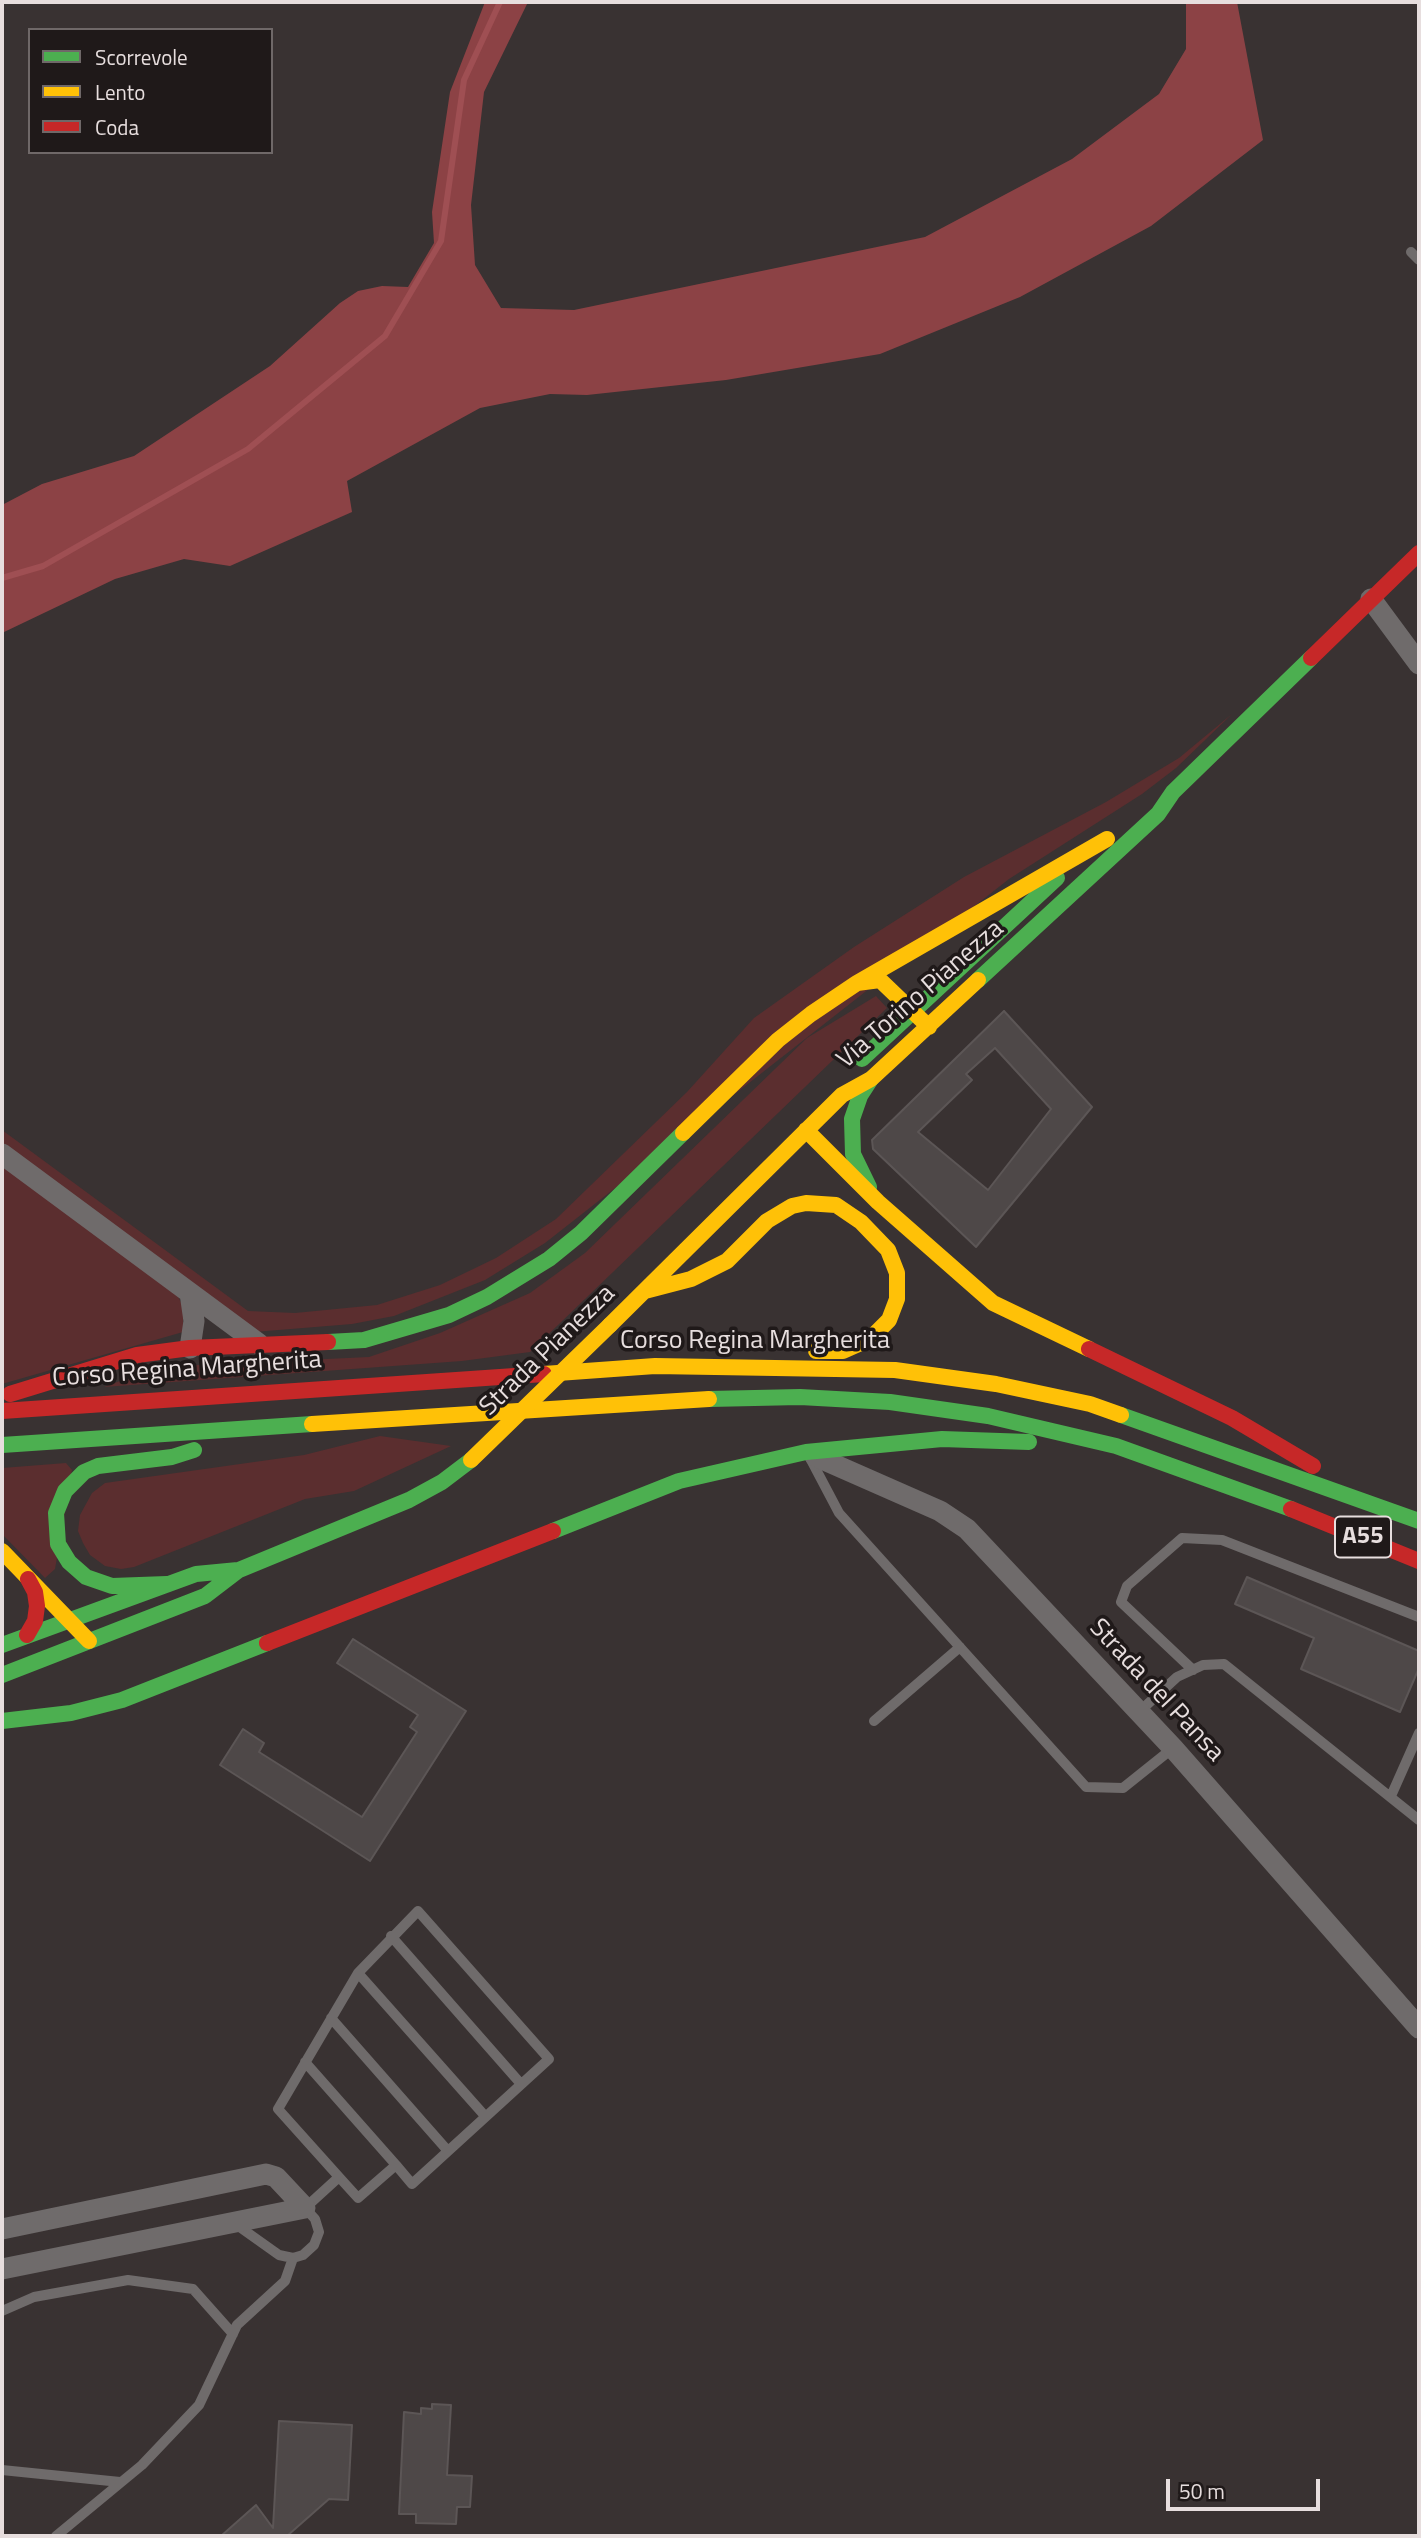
<!DOCTYPE html>
<html>
<head>
<meta charset="utf-8">
<style>
  body { margin:0 }
  #map { position:relative; width:1421px; height:2538px; overflow:hidden; background:#393232; font-family:"Titillium Web",sans-serif }
  canvas { display:block }
  .frame { position:absolute; inset:0; border:4px solid #e7dede; pointer-events:none }
  .legend { position:absolute; left:28px; top:28px; width:245px; height:126px; box-sizing:border-box; background:#1f1919; border:2px solid #6f6868; margin:0; padding:9px 12px; list-style:none; font-size:21px; color:#e7dede }
  .legend li { display:flex; align-items:center; gap:14px; height:35px }
  .legend b { width:35px; border:2px solid #6f6868 }
  .scale { position:absolute; left:1166px; top:2479px; width:154px; height:32px; box-sizing:border-box; border:4px solid #e7dede; border-top:0; padding-left:9px; font-size:21px; line-height:24px; white-space:nowrap; color:#e7dede; -webkit-text-stroke:5px #1f1919; paint-order:stroke }
</style>
</head>
<body>
<div id="map">
<canvas width="1421" height="2538"></canvas>
<div class="frame"></div>
<ul class="legend">
<li><b style="height:9px;background:#4caf50"></b>Scorrevole</li>
<li><b style="height:9px;background:#ffc107"></b>Lento</li>
<li><b style="height:9px;background:#c62828"></b>Coda</li>
</ul>
<div class="scale">50 m</div>
</div>
<script>
const c = document.querySelector('canvas').getContext('2d');
c.lineJoin = 'round';
function paint(path, color) {
  c.fillStyle = color;
  c.fill(path, 'evenodd');
}
function shape(rows) {
  const path = new Path2D();
  for (const r of rows) {
    path.moveTo(r[0], r[1]);
    for (let i = 2; i < r.length; i += 2) path.lineTo(r[i], r[i + 1]);
  }
  return path;
}
function stroke(path, color, width, dash) {
  c.strokeStyle = color;
  c.lineWidth = width;
  c.lineCap = dash ? 'butt' : 'round';
  c.setLineDash(dash || []);
  c.stroke(path);
}
function drawText(font, color, halo, rows, align = 'center') {
  c.font = font + ' "Titillium Web",sans-serif';
  c.lineWidth = 7;
  c.setLineDash([]);
  c.textBaseline = 'middle';
  c.strokeStyle = halo;
  c.fillStyle = color;
  for (const [text, x, y, turn = 0] of rows) {
    c.save();
    c.translate(x, y);
    c.rotate((+turn || 0) * Math.PI / 180);
    c.textAlign = isNaN(turn) ? turn : align;
    if (halo) c.strokeText(text, 0, 0);
    c.fillText(text, 0, 0);
    c.restore();
  }
}
paint(shape([
  [1232,714,1176,768,1142,794,1009,879,545,1243,485,1280,394,1316,352,1324,254,1332,2,1146,2,1130,248,1311,295,1313,377,1305,440,1285,496,1258,556,1219,687,1092,754,1018,854,947,964,877,1106,802,1179,758],
  [876,996,887,1008,530,1352,462,1361,104,1387,157,1367,369,1357,440,1333,530,1293,585,1253,807,1038],
  [2,1163,178,1296,183,1307,183,1332,2,1384],
  [380,1436,451,1446,354,1491,305,1499,134,1567,121,1569,105,1566,90,1555,83,1543,78,1531,80,1515,92,1493,105,1483,304,1455],
  [66,1463,72,1470,55,1569,45,1578,2,1534,2,1468]
]), '#5b2e2f');
paint(shape([
  [485,2,528,2,484,92,471,205,475,265,501,308,574,310,925,237,1072,159,1159,94,1186,49,1186,2,1237,2,1263,140,1151,226,1020,297,880,354,726,380,587,395,550,394,480,408,347,481,352,512,230,566,184,559,115,579,2,633,2,505,42,484,134,456,270,366,340,303,358,291,382,286,408,287,434,243,432,212,450,92]
]), '#8c4245');
stroke(shape([
  [2,578,43,566,248,449,385,336,441,241,464,80,500,2]
]), '#9f4f53', 6);
const building = shape([
  [1004,1011,1092,1107,976,1247,873,1149,872,1140,1004,1011],
  [995,1048,1051,1109,988,1190,918,1132,972,1080,966,1074,995,1048],
  [1247,1577,1419,1651,1419,1668,1400,1712,1301,1669,1314,1638,1235,1604,1247,1577],
  [353,1639,466,1711,370,1861,220,1765,243,1729,264,1743,259,1752,362,1817,417,1732,410,1727,418,1715,337,1663,353,1639],
  [432,2404,451,2405,447,2475,472,2476,470,2507,457,2507,456,2524,416,2523,416,2514,399,2514,404,2412,421,2414,421,2408,432,2409,432,2404],
  [279,2421,352,2425,348,2500,329,2499,287,2536,221,2536,256,2505,273,2528,279,2421]
]);
paint(building, '#4e4848');
stroke(building, '#5c5656', 2);
stroke(shape([
  [1411,252,1419,260],
  [810,1458,839,1513,1086,1787,1123,1788,1173,1748],
  [1193,1670,1121,1602,1127,1586,1182,1538,1222,1540,1419,1617],
  [1139,1712,1177,1677,1203,1665,1224,1664,1419,1820],
  [874,1721,960,1647],
  [1391,1796,1419,1733],
  [391,1936,521,2084],
  [358,1973,485,2116],
  [331,2018,448,2151],
  [305,2062,396,2165],
  [234,2223,279,2255,293,2258,303,2255,314,2245,319,2232,315,2219,305,2208,339,2177,358,2198,396,2165,412,2184,549,2059,418,1911,358,1973,278,2109,339,2177],
  [2,2311,34,2297,128,2280,193,2289,233,2334],
  [2,2470,120,2482],
  [56,2536,142,2465,199,2405,237,2325,285,2281,293,2258]
]), '#6f6b6b', 10);
stroke(shape([
  [1371,599,1419,664],
  [2,1154,259,1344],
  [190,1293,194,1321,190,1348],
  [815,1456,940,1511,967,1529,1173,1748,1419,2028],
  [2,2229,266,2174,276,2177,305,2208,2,2269]
]), '#6f6b6b', 21);
stroke(shape([
  [978,980,1158,814,1173,792,1311,658],
  [862,1059,1057,878],
  [869,1187,853,1154,852,1119,860,1096,871,1079],
  [328,1342,364,1340,449,1315,487,1297,549,1259,581,1233,683,1133],
  [709,1399,800,1397,890,1402,988,1416,1116,1446,1291,1509],
  [1121,1415,1419,1521],
  [2,1445,312,1424],
  [553,1531,679,1481,806,1452,942,1439,1029,1442],
  [167,1584,112,1586,86,1577,69,1562,58,1544,56,1513,65,1491,84,1472,98,1466,172,1457,194,1450],
  [2,1645,196,1574,238,1570],
  [2,1675,205,1596,239,1570,409,1500,442,1482,471,1460],
  [2,1721,71,1713,122,1700,267,1643]
]), '#4caf50', 16);
stroke(shape([
  [857,983,880,980,929,1027],
  [806,1130,878,1202,993,1303,1089,1349],
  [683,1133,778,1040,811,1014,857,983,1107,839],
  [645,1291,691,1279,727,1261,767,1221,792,1206,806,1203,836,1205,861,1222,888,1250,897,1273,897,1299,889,1320,870,1339,843,1351,816,1351],
  [610,1325,842,1095,871,1079,978,980],
  [544,1374,655,1366,895,1370,996,1384,1090,1404,1121,1415],
  [312,1424,709,1399],
  [2,1551,89,1641]
]), '#ffc107', 16);
stroke(shape([
  [1311,658,1419,553],
  [1089,1349,1232,1418,1313,1466],
  [10,1394,137,1355,190,1348,328,1342],
  [2,1411,544,1374],
  [1291,1509,1419,1561],
  [27,1635,35,1621,37,1606,35,1592,28,1579],
  [267,1643,553,1531]
]), '#c62828', 16);
stroke(shape([
  [471,1460,610,1325]
]), '#ffc107', 16);
for (const [x, y, w] of [
  [1363,1537,56]
]) {
  const box = new Path2D();
  box.roundRect(x - w / 2, y - 20.5, w, 41, 5);
  c.fillStyle = '#1f1919';
  c.fill(box);
  stroke(box, '#e7dede', 2);
}
drawText('bold 24px', '#e7dede', null, [
  ["A55",1363,1537]
]);
drawText('26px', '#e7dede', '#1f1919', [
  ["Via Torino Pianezza",921,995,-41],
  ["Corso Regina Margherita",755,1342],
  ["Strada Pianezza",548,1351,-44],
  ["Corso Regina Margherita",187,1370,-4],
  ["Strada del Pansa",1156,1691,47]
]);
</script>
</body>
</html>
